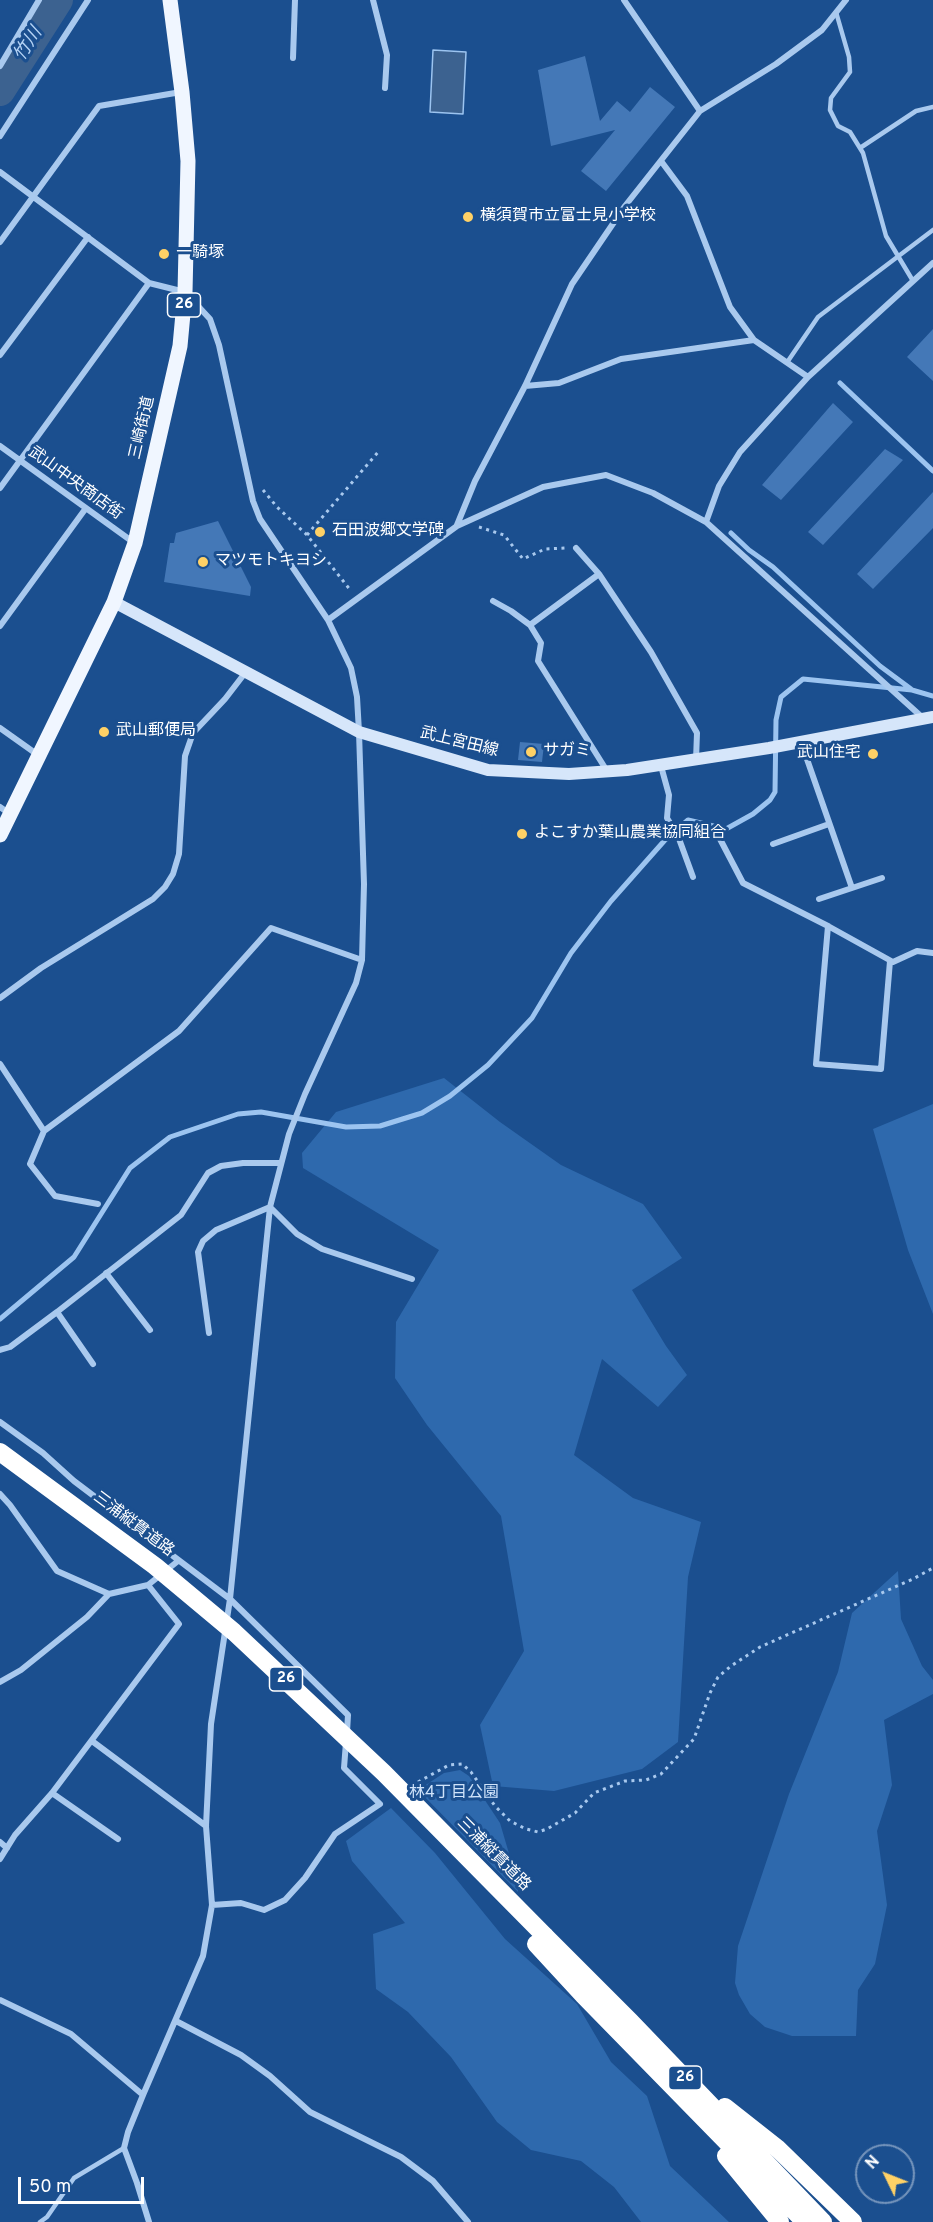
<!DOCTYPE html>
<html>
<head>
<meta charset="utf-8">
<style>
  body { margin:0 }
  #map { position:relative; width:933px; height:2222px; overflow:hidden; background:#1b4f8f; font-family:Overpass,sans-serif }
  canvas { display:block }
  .north { position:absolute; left:855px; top:2144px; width:60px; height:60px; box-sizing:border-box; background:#1b4f8f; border:2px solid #7695bc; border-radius:50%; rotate:313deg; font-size:16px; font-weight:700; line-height:24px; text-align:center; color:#fff }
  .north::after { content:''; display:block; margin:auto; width:21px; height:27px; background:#ffd166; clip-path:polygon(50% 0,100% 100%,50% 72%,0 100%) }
  .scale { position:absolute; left:18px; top:2177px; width:126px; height:27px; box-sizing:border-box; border:3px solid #fff; border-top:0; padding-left:8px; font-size:18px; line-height:21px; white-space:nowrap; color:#fff; -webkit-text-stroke:4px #1b4f8f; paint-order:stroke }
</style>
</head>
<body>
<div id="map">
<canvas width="933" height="2222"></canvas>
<div class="north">N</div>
<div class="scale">50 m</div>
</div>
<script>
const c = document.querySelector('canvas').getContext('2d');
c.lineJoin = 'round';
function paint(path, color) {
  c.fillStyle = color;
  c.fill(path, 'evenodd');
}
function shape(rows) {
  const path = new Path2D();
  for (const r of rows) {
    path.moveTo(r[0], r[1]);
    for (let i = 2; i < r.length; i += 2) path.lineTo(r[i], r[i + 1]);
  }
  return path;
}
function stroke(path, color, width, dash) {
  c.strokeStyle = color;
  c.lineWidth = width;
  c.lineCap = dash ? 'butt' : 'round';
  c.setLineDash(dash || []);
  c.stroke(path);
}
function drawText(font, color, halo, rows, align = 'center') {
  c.font = font + ' Overpass,"Noto Sans JP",sans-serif';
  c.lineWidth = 6;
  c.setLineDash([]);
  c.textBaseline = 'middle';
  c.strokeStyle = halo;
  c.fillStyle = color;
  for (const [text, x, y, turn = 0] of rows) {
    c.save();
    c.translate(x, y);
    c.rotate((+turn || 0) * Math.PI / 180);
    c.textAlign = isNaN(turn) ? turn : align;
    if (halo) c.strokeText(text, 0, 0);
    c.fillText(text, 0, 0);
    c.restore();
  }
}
paint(shape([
  [444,1078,500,1122,561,1165,643,1204,682,1258,632,1290,666,1346,687,1375,658,1407,602,1359,574,1455,633,1498,701,1522,688,1577,678,1742,642,1769,554,1791,493,1786,480,1725,524,1651,501,1516,427,1425,395,1378,396,1322,439,1250,303,1168,302,1153,336,1112],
  [933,1104,933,1314,908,1250,873,1129],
  [898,1571,901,1619,922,1666,933,1680,933,1694,884,1720,892,1785,877,1831,887,1905,875,1964,858,1990,856,2036,792,2036,765,2027,750,2014,739,1995,735,1983,738,1946,789,1794,838,1672,852,1613],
  [460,1770,469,1776,500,1823,518,1884,518,1892,418,1790,444,1773],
  [391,1808,435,1853,505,1939,577,2004,611,2062,647,2096,670,2166,729,2222,641,2222,614,2187,581,2161,531,2150,497,2122,451,2057,408,2012,376,1989,373,1934,405,1923,352,1861,346,1841]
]), '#2e69ad');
const water = shape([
  [433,50,466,52,463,114,430,112,433,50]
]);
paint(water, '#3c6290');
stroke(water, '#9cc4f0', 1.5);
stroke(shape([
  [840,383,933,471],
  [731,533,749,550,773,567,880,666,911,689],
  [0,1319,74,1257,130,1168,170,1137,238,1114,261,1112,346,1127,380,1126,422,1113,450,1096,488,1065,532,1018,571,953,611,901,665,840,688,820,726,829,753,814,770,800,775,792,776,720,781,697,803,679,912,690,933,696]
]), '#9cc4f0', 5);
stroke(shape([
  [0,91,58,0]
]), '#3c6290', 30);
paint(shape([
  [585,56,600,121,617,101,630,112,650,87,675,107,606,191,581,171,615,130,551,146,538,70],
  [933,329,933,381,907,357],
  [833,403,853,422,781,500,762,485],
  [885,449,903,460,823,545,808,532],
  [933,492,933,528,873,589,857,574],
  [218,521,251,587,250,596,164,582,170,543,174,543,176,533],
  [520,742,544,744,542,762,518,760]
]), '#4478b7');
stroke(shape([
  [263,490,277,507,307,535,351,591],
  [479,527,504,535,523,559,545,549,566,548],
  [307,535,379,451],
  [418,1782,449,1765,462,1764,471,1772,495,1806,510,1821,526,1829,538,1832,547,1829,575,1813,594,1793,625,1781,646,1780,661,1774,694,1739,710,1693,718,1677,731,1666,760,1647,913,1579,933,1568]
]), '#a9c9ee', 3, [3, 4.5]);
stroke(shape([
  [836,12,849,57,850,72,831,98,830,110,838,126,850,132,863,153,886,236,913,281],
  [860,148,916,111,933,107],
  [788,361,818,317,933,230],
  [40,2222,47,2217,74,2178,124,2148]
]), '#a9c9ee', 4.5);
stroke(shape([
  [373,0,387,55,385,88],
  [293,58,295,0],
  [0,66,39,0],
  [700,111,776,64,822,30,846,0],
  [0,136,88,0],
  [661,161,687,196,730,307,754,340],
  [0,172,149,283,185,292,210,319,219,345,253,501,260,519,328,620,351,668,357,697,359,732,364,884,362,960,356,983,305,1094,289,1134,270,1207,230,1599,211,1724,206,1826,212,1905,203,1956,143,2095,128,2132,124,2148,137,2183,149,2222],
  [0,242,99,106,181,92],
  [0,355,88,237],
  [525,386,559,383,621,359,754,340,808,377],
  [0,446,133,542],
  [0,488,149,283],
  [706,522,719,486,740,452,808,377,933,263],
  [457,525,475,481,525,386,572,284,625,206,700,111,624,0],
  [576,548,599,574,651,652,697,733,696,760],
  [493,601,511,611,530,625,541,643,538,661,607,771],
  [328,620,457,526,543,487,606,475,653,493,706,522,923,718],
  [530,625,599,574],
  [0,626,86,508],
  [0,728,38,755],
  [801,742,852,888],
  [661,766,669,795,667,818,678,836,693,877],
  [0,807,10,814],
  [720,839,743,883,828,926,893,962,917,951,933,953],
  [773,844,829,824],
  [819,899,882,878],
  [828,926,816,1064,881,1069,890,961],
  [0,998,41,968,153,899,165,887,173,874,179,854,185,756,193,733,225,699,245,673],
  [0,1064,44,1131,179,1031,271,928,362,960],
  [44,1131,30,1164,55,1196,98,1204],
  [106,1273,150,1330],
  [57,1312,93,1364],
  [209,1333,198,1252,203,1241,216,1230,270,1207,297,1234,322,1249,412,1279],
  [0,1350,10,1347,57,1312,181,1215,208,1173,221,1166,243,1163,281,1163],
  [0,1422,43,1453,74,1481,230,1599,348,1715,347,1732],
  [0,1494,10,1505,57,1571,109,1594,148,1585,178,1561],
  [0,1682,21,1670,87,1617,109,1594],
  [92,1741,206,1826],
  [52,1793,118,1839],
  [0,1842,7,1848],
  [0,1859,15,1835,52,1793,179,1624,148,1585],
  [212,1905,241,1903,264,1910,285,1900,305,1878,335,1834,380,1804,344,1768,346,1742],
  [0,2000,71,2034,143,2095],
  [176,2021,241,2055,270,2076,310,2112,401,2157,433,2181,468,2222]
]), '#a9c9ee', 6);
stroke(shape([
  [114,602,359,732,488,770,569,774,627,770,769,748,933,717]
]), '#d6e6fa', 12);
stroke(shape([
  [0,835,114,602,135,543,180,346,185,292,188,161,182,92,170,0]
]), '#f0f6ff', 15);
stroke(shape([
  [545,1936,630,2021,823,2222],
  [536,1944,583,1995,805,2222],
  [725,2107,777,2148,853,2222],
  [726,2156,780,2222]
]), '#fff', 18);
stroke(shape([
  [0,1452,155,1566,234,1632,384,1773,545,1936]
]), '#fff', 18);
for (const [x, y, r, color] of [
  [468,217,6,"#ffd166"],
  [164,254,6,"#ffd166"],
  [320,532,6,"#ffd166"],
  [203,562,6,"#ffd166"],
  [104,732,6,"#ffd166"],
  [531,752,6,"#ffd166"],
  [873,754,6,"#ffd166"],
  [522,834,6,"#ffd166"]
]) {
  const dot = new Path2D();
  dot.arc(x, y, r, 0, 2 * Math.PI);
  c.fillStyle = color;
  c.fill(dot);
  stroke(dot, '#1b4f8f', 2);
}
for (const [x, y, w] of [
  [184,305,33],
  [286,1679,33],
  [685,2078,33]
]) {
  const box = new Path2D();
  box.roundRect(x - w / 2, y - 12, w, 24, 4.5);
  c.fillStyle = '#1b4f8f';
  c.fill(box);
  stroke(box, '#fff', 1.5);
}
drawText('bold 15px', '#fff', null, [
  ["26",184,305],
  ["26",286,1679],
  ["26",685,2078]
]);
drawText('16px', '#fff', '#1b4f8f', [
  ["横須賀市立富士見小学校",480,217],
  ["一騎塚",176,254],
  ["石田波郷文学碑",332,532],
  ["マツモトキヨシ",215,562],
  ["武山郵便局",116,732],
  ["サガミ",543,752],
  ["武山住宅",861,754,"right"],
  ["よこすか葉山農業協同組合",534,834]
], 'left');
drawText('16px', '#fff', '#1b4f8f', [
  ["三崎街道",143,428,-77],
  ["武山中央商店街",75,484,36],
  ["武上宮田線",459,743,14],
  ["三浦縦貫道路",133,1525,37],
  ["三浦縦貫道路",493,1855,45]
]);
drawText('16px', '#cfe3fa', '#1b4f8f', [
  ["林4丁目公園",454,1794]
]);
drawText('italic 18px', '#b5d3f5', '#1b4f8f', [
  ["竹川",29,45,-57]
]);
</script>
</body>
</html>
